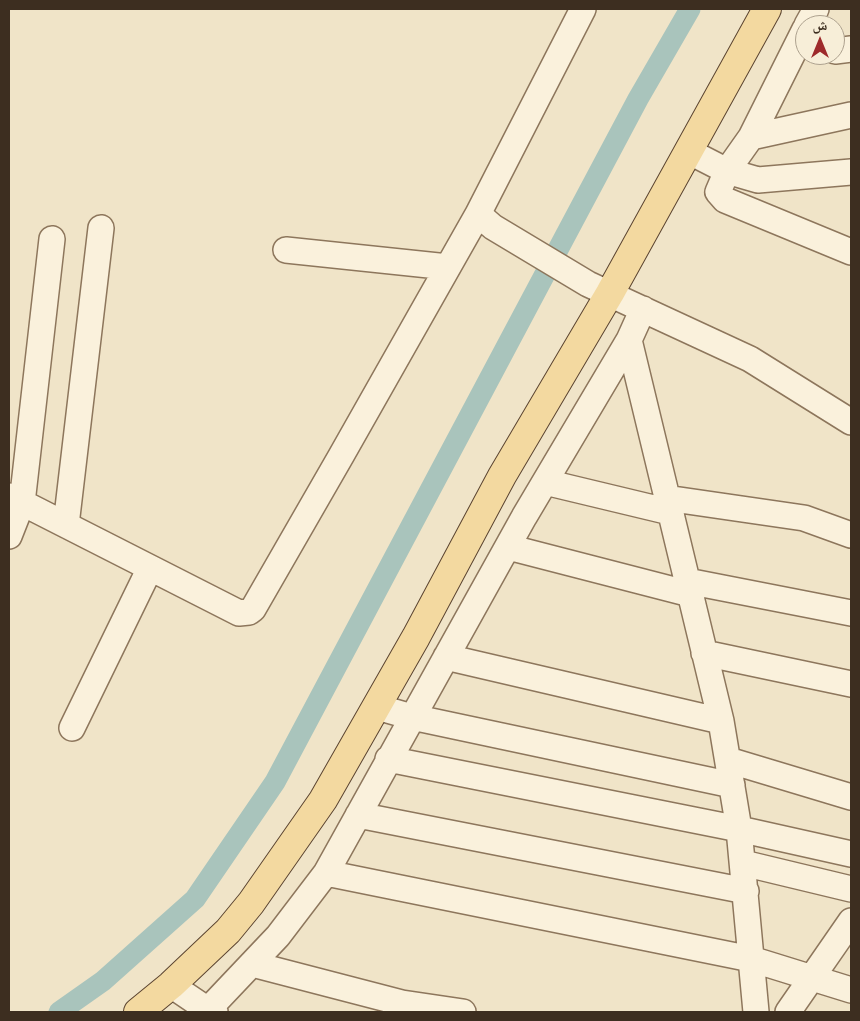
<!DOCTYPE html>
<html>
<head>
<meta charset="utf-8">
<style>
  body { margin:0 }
  #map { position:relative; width:860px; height:1021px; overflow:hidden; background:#f0e4c8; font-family:"Zilla Slab","Noto Naskh Arabic",serif }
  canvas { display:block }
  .frame { position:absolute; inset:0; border:10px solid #3d2e20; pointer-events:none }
  .north { position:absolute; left:795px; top:15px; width:50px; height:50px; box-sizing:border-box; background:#f7eed8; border:1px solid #ada18e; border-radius:50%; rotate:0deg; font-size:14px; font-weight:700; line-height:20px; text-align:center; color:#3d2e20 }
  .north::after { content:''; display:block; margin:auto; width:18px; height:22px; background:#9e2a2b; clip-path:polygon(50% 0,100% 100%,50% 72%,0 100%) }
</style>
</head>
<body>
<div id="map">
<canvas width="860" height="1021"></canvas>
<div class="frame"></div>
<div class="north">ش</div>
</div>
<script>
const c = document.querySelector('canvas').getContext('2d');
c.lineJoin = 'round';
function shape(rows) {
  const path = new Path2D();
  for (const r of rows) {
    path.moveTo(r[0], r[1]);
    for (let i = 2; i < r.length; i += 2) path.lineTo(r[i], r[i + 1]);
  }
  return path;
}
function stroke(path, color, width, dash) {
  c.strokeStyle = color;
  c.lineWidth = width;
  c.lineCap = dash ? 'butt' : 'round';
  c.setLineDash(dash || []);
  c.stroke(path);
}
stroke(shape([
  [59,1012,103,981,195,899,275,782,638,99,690,9]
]), '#a9c4bc', 21);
const minor = shape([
  [583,9,478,214,493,227,588,284,750,359,851,422],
  [807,25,816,9],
  [805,29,751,137,727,171,718,192,725,200,851,252],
  [835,51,851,49],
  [751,137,851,115],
  [688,151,727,171,758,180,851,172],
  [286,250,448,267],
  [643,309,629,340,721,721,739,829,756,1012],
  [545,482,670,512],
  [9,496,239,613,249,612,253,609,341,456,478,214],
  [666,498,804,518,851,535],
  [66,525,101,228],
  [9,536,22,503,52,239],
  [508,547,690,594],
  [687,581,851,613],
  [704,653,851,684],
  [446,657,721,721],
  [377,707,412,717,732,785],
  [72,728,150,568],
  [388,759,739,829,851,854],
  [728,760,851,797],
  [358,815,746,891],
  [743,863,851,889],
  [326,873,751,959,851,990],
  [252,964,402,1003,463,1012],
  [171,985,208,1010,215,1012],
  [206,1012,278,936,326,873,524,517,629,340],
  [788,1012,851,921]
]);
const major = shape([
  [138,1012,171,985,228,931,251,903,323,800,416,637,502,476,610,293,767,9]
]);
stroke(minor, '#8d765c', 28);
stroke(major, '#5b4430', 30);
stroke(minor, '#faf1dc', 25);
stroke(major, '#f3d9a0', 28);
</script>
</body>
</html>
